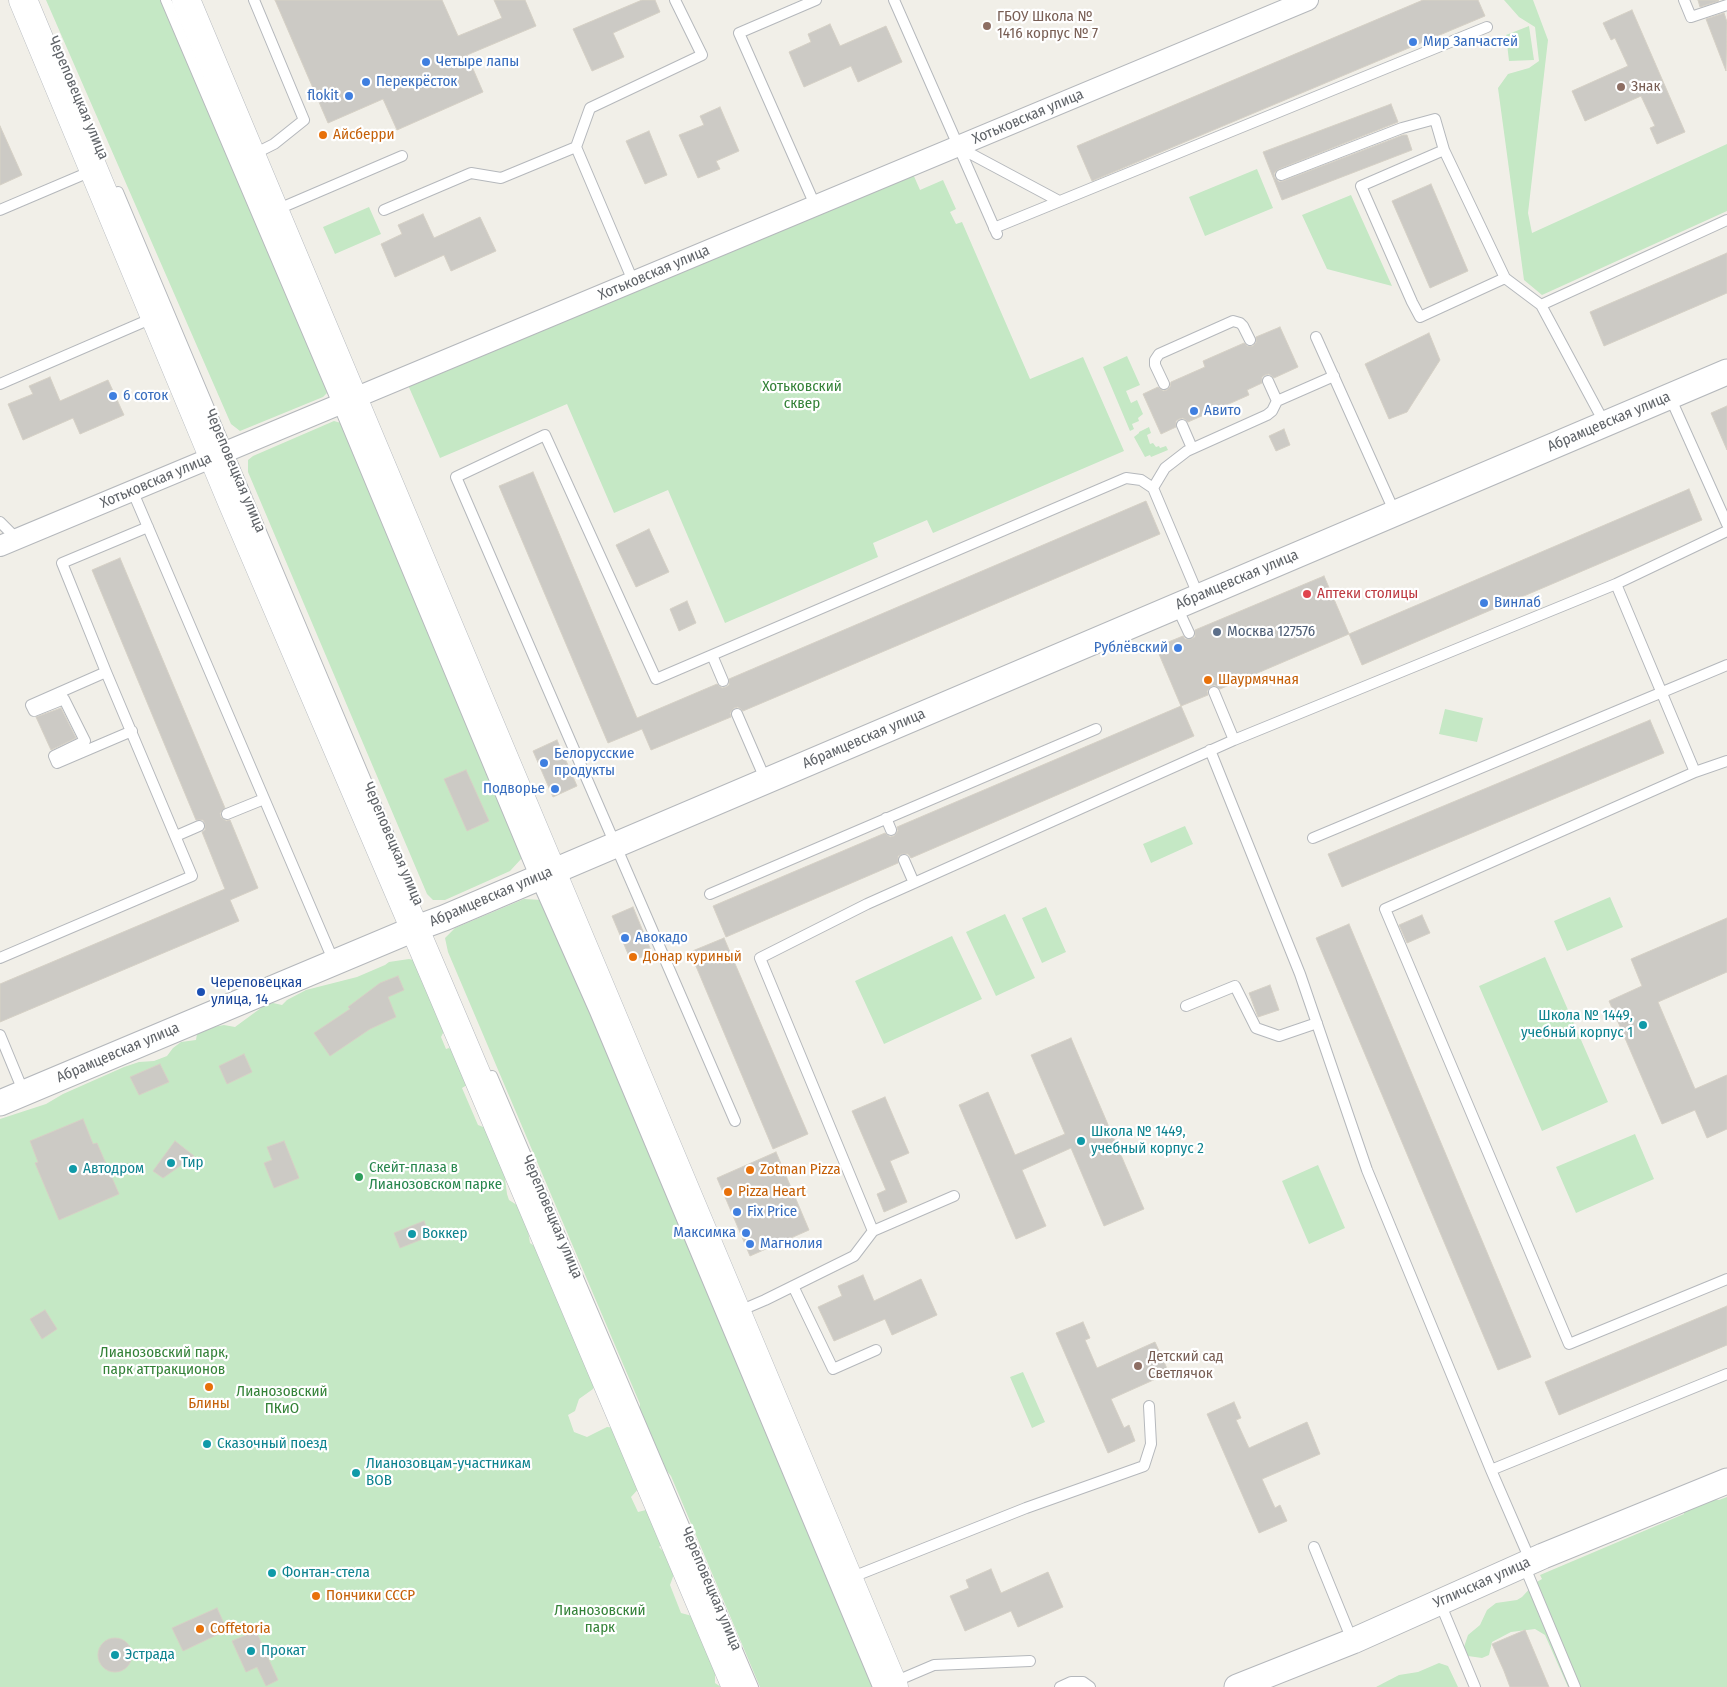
<!DOCTYPE html>
<html>
<head>
<meta charset="utf-8">
<style>
  body { margin:0 }
  canvas { display:block; background:#f1efe8 }
</style>
</head>
<body>
<canvas width="1727" height="1687"></canvas>
<script>
const c = document.querySelector('canvas').getContext('2d');
c.lineJoin = 'round';
function paint(path, color) {
  c.fillStyle = color;
  c.fill(path, 'evenodd');
}
function shape(rows) {
  const path = new Path2D();
  for (const r of rows) {
    if (r.length === 3) {
      path.moveTo(r[0] + r[2], r[1]);
      path.arc(r[0], r[1], r[2], 0, 2 * Math.PI);
      continue;
    }
    path.moveTo(r[0], r[1]);
    for (let i = 2; i < r.length; i += 2) path.lineTo(r[i], r[i + 1]);
  }
  return path;
}
function stroke(path, color, width, dash) {
  c.strokeStyle = color;
  c.lineWidth = width;
  c.lineCap = dash ? 'butt' : 'round';
  c.setLineDash(dash || []);
  c.stroke(path);
}
function drawText(font, color, halo, rows, align = 'center') {
  c.font = font + ' "Fira Sans Condensed",sans-serif';
  c.lineWidth = 4.5;
  c.setLineDash([]);
  c.textBaseline = 'middle';
  c.strokeStyle = halo;
  c.fillStyle = color;
  for (const [text, x, y, turn = 0] of rows) {
    c.save();
    c.translate(x, y);
    c.rotate((+turn || 0) * Math.PI / 180);
    c.textAlign = isNaN(turn) ? turn : align;
    if (halo) c.strokeText(text, 0, 0);
    c.fillText(text, 0, 0);
    c.restore();
  }
}
paint(shape([
  [46,0,165,0,328,392,323,397,240,431,231,424],
  [1504,0,1533,0,1548,40,1528,213,1532,233,1727,144,1727,211,1542,295,1524,280,1498,88,1508,74,1529,68,1539,61,1535,27,1519,17],
  [1529,26,1534,60,1509,61,1506,35],
  [1257,169,1273,208,1205,236,1189,197],
  [913,174,920,190,943,180,956,209,950,212,956,224,962,222,1030,379,1083,357,1124,451,933,533,927,520,873,543,878,557,725,623,668,490,614,513,567,404,440,458,408,385],
  [1351,195,1392,286,1327,269,1302,215],
  [369,207,381,234,335,254,323,227],
  [1127,356,1140,385,1126,391,1131,403,1137,400,1143,414,1138,418,1139,421,1132,424,1134,429,1130,431,1103,367],
  [334,421,348,425,522,840,522,858,510,871,445,900,433,900,427,894,248,472,248,460,253,456],
  [1149,427,1151,433,1147,435,1150,444,1153,443,1156,447,1159,446,1160,448,1166,446,1168,450,1151,457,1150,455,1145,457,1134,437,1139,433,1139,432],
  [1445,709,1483,718,1477,742,1439,734],
  [1185,826,1193,844,1151,863,1143,844],
  [1610,897,1623,927,1567,951,1554,921],
  [524,899,542,900,886,1687,760,1687,671,1476,658,1460,639,1417,640,1404,448,952,445,938,455,928],
  [1046,907,1066,952,1042,963,1022,918],
  [1005,914,1035,978,996,996,966,932],
  [952,936,982,999,884,1044,855,981],
  [1545,957,1608,1102,1542,1131,1479,986],
  [409,959,423,962,448,1023,441,1037,446,1049,449,1048,466,1061,472,1082,462,1088,478,1125,494,1131,510,1166,505,1179,507,1194,509,1200,520,1207,526,1218,530,1243,539,1249,600,1372,593,1389,579,1399,575,1411,568,1415,574,1432,587,1437,607,1427,627,1429,641,1486,631,1497,638,1512,646,1510,665,1541,659,1547,665,1553,674,1574,670,1585,681,1613,696,1617,715,1669,715,1683,721,1687,0,1687,0,1119,46,1104,63,1094,124,1067,139,1062,154,1061,167,1056,173,1048,181,1042,196,1040,197,1034,208,1028,224,1025,235,1027,265,1005,273,1003,282,1005,287,1000,306,990,357,977,385,965,389,962],
  [1635,1134,1654,1179,1576,1213,1556,1167],
  [1318,1165,1345,1228,1309,1244,1282,1181],
  [1023,1372,1045,1422,1032,1428,1010,1377],
  [1727,1497,1727,1687,1568,1687,1545,1635,1535,1629,1511,1632,1492,1642,1489,1655,1482,1658,1468,1656,1464,1647,1468,1635,1480,1625,1487,1610,1496,1603,1517,1600,1522,1597,1535,1583,1542,1579,1540,1575,1684,1514,1684,1512,1714,1499,1719,1500],
  [1439,1663,1448,1666,1458,1687,1376,1687,1399,1675,1418,1672]
]), '#c5e8c5');
const building = shape([
  [275,0,442,0,458,36,502,18,494,0,525,0,536,26,467,55,483,92,397,130,383,99,328,123,275,0],
  [642,0,655,0,660,12,613,33,624,57,592,71,573,29,642,0],
  [1423,0,1478,0,1485,16,1092,181,1077,146,1423,0],
  [1698,0,1718,0,1719,1,1700,7,1698,0],
  [1632,10,1685,132,1657,144,1650,128,1655,126,1641,96,1585,121,1572,91,1628,66,1615,38,1611,40,1603,23,1632,10],
  [1724,13,1727,22,1726,71,1706,19,1724,13],
  [830,24,840,46,886,26,902,62,858,82,851,66,804,87,789,52,811,42,808,34,830,24],
  [1391,104,1398,122,1279,169,1274,173,1275,178,1279,182,1283,181,1403,135,1407,135,1412,150,1282,200,1263,152,1391,104],
  [720,107,739,151,716,161,720,169,698,178,679,135,704,125,700,116,720,107],
  [0,126,22,175,0,185,0,126],
  [649,131,667,175,645,184,626,141,649,131],
  [1431,184,1468,271,1430,288,1392,201,1431,184],
  [423,214,434,238,480,217,496,251,451,271,444,255,395,277,381,244,402,234,398,225,423,214],
  [1727,253,1727,293,1604,346,1590,312,1727,253],
  [1280,327,1298,367,1274,378,1269,374,1265,375,1262,377,1262,383,1247,390,1249,395,1188,422,1183,418,1179,419,1176,421,1176,427,1161,434,1143,394,1158,387,1163,391,1167,390,1170,387,1171,382,1205,367,1203,361,1244,343,1247,346,1253,346,1256,343,1256,337,1280,327],
  [1429,333,1440,360,1407,412,1389,419,1365,364,1429,333],
  [50,377,60,401,108,380,124,415,80,434,73,418,23,440,8,404,33,394,29,386,50,377],
  [1727,406,1727,450,1711,413,1727,406],
  [1284,429,1290,445,1276,451,1269,436,1284,429],
  [533,472,637,718,717,684,722,688,726,687,729,685,729,679,1146,501,1160,534,743,711,738,707,734,708,730,713,731,717,651,750,642,729,608,743,499,486,533,472],
  [1689,489,1702,520,1362,665,1349,634,1689,489],
  [649,529,669,572,636,587,616,545,649,529],
  [120,558,225,808,220,813,221,817,226,821,230,820,258,888,230,900,239,921,0,1022,0,984,225,889,202,832,205,830,205,824,203,820,196,820,92,570,120,558],
  [1324,576,1349,634,1220,689,1215,685,1211,686,1207,691,1208,695,1181,706,1156,647,1183,636,1185,639,1191,639,1195,637,1195,630,1324,576],
  [687,601,696,623,679,631,670,609,687,601],
  [1181,706,1194,736,911,858,908,854,902,854,898,856,898,863,726,937,713,906,885,833,890,837,894,836,898,831,897,827,1181,706],
  [61,708,76,738,51,750,36,717,61,708],
  [1650,720,1664,753,1342,887,1328,854,1650,720],
  [557,740,577,786,553,797,533,751,557,740],
  [466,770,489,821,467,831,444,779,466,770],
  [633,907,652,953,631,961,612,916,633,907],
  [1422,915,1430,933,1407,943,1399,925,1422,915],
  [1727,918,1727,972,1658,1002,1695,1089,1727,1075,1727,1129,1707,1138,1695,1110,1662,1124,1609,1001,1642,986,1631,959,1727,918],
  [1349,924,1531,1357,1498,1370,1316,938,1349,924],
  [724,938,808,1134,773,1149,690,952,724,938],
  [398,976,404,990,388,997,396,1017,370,1029,330,1056,314,1033,350,1009,348,1007,380,983,398,976],
  [1270,985,1279,1010,1258,1017,1249,993,1270,985],
  [1071,1038,1144,1209,1104,1226,1071,1148,1022,1170,1046,1226,1016,1239,959,1105,988,1092,1015,1155,1065,1134,1031,1055,1071,1038],
  [244,1054,252,1072,227,1084,219,1066,244,1054],
  [160,1064,169,1082,139,1095,130,1077,160,1064],
  [885,1097,909,1153,890,1161,907,1202,884,1212,877,1194,886,1190,852,1111,885,1097],
  [83,1119,93,1144,97,1143,119,1194,59,1220,35,1163,38,1162,30,1141,83,1119],
  [175,1141,194,1156,163,1178,153,1171,175,1141],
  [284,1141,299,1178,274,1188,264,1163,272,1160,267,1147,284,1141],
  [776,1152,809,1230,750,1256,717,1178,776,1152],
  [424,1221,430,1236,400,1248,394,1233,424,1221],
  [863,1275,874,1301,921,1279,937,1315,892,1335,885,1319,834,1341,818,1307,842,1296,838,1286,863,1275],
  [1727,1306,1727,1345,1559,1415,1545,1382,1727,1306],
  [45,1310,57,1329,42,1339,30,1319,45,1310],
  [1083,1322,1090,1338,1085,1340,1097,1368,1155,1342,1169,1373,1111,1399,1124,1428,1129,1425,1135,1441,1108,1453,1056,1333,1083,1322],
  [1234,1402,1241,1418,1236,1420,1249,1448,1307,1422,1320,1454,1262,1479,1275,1508,1280,1505,1287,1521,1259,1533,1207,1414,1234,1402],
  [991,1569,1001,1593,1048,1572,1063,1607,1018,1627,1011,1611,965,1631,950,1596,969,1588,966,1580,991,1569],
  [217,1608,227,1630,183,1651,172,1628,217,1608],
  [1525,1630,1549,1687,1510,1687,1504,1671,1492,1644,1525,1630],
  [256,1631,278,1680,266,1686,257,1667,246,1672,232,1641,256,1631],
  [115,1655,17]
]);
paint(building, '#cccac5');
stroke(building, '#d6d1c6', 1);
const service = shape([
  [166,0,338,404,536,879,595,1012,878,1687],
  [894,0,997,234],
  [1684,0,1691,17,1727,5],
  [576,147,590,108,702,55,675,0],
  [958,147,1059,201],
  [1444,150,1361,186,1412,302,1420,317,1505,278],
  [252,155,274,144,304,120,254,0],
  [1281,175,1402,128,1435,119,1444,150,1505,278,1541,305,1605,424],
  [118,192,394,847],
  [815,205,739,33,816,0],
  [0,210,94,170],
  [276,210,402,156],
  [384,210,471,173,501,178,576,147,633,281],
  [994,228,1487,27],
  [1541,305,1727,220],
  [1316,337,1395,513],
  [1268,381,1277,401],
  [0,384,155,317],
  [1164,384,1155,365,1155,360,1159,354,1233,321,1240,323,1243,326,1250,340],
  [1670,397,1727,524],
  [1182,425,1192,448],
  [1153,488,1165,468,1187,451,1267,415,1272,411,1277,401,1334,376],
  [132,490,334,962],
  [0,522,17,539],
  [1616,584,1695,772],
  [1177,607,1189,633],
  [712,655,723,681],
  [106,672,31,705,34,711,64,699,85,741,54,756,57,763,132,731],
  [1214,692,1234,740],
  [737,714,766,781],
  [1210,750,1300,974,1367,1170,1491,1470,1531,1562],
  [1727,761,1695,772,1385,909,1569,1344,1727,1279],
  [227,814,264,799],
  [886,818,891,830],
  [176,836,199,826],
  [1313,838,1727,665],
  [904,860,914,883],
  [710,894,1096,729],
  [0,958,192,876,106,672,62,563,148,527],
  [1186,1006,1235,986,1256,1028,1279,1036,1317,1023],
  [0,1035,24,1093],
  [492,1076,753,1687],
  [735,1121,456,477,545,435,656,679,1126,478,1141,480,1153,488,1199,597],
  [873,1231,954,1196],
  [793,1286,833,1369,876,1350],
  [737,1312,765,1300,854,1256,873,1231,760,958,867,904,1234,740,1616,584,1727,531],
  [1491,1470,1727,1374],
  [1314,1547,1352,1640],
  [1524,1565,1575,1687],
  [850,1578,1026,1508,1144,1466,1151,1444,1149,1406],
  [1440,1603,1475,1687],
  [894,1682,934,1665,1030,1661],
  [1060,1687,1071,1682,1083,1682,1090,1687]
]);
const minor = shape([
  [0,546,1308,0]
]);
const tertiary = shape([
  [0,1103,414,929,444,918,1727,372],
  [1237,1687,1353,1641,1543,1556,1727,1481]
]);
const secondary = shape([
  [23,0,232,502,440,988,736,1687],
  [186,0,894,1687]
]);
stroke(service, '#b5b8bc', 12);
stroke(minor, '#b5b8bc', 22);
stroke(tertiary, '#b5b8bc', 27);
stroke(secondary, '#b6babf', 29);
stroke(service, '#fff', 10);
stroke(minor, '#fff', 20);
stroke(tertiary, '#fff', 25);
stroke(secondary, '#fff', 28);
for (const [x, y, r, color] of [
  [987,26,5,"#8d6e63"],
  [1413,42,5,"#3f7fe0"],
  [426,62,5,"#3f7fe0"],
  [366,82,5,"#3f7fe0"],
  [1621,87,5,"#8d6e63"],
  [349,96,5,"#3f7fe0"],
  [323,135,5,"#e8710a"],
  [113,396,5,"#3f7fe0"],
  [1194,411,5,"#3f7fe0"],
  [1307,594,5,"#e0444e"],
  [1484,603,5,"#3f7fe0"],
  [1217,632,5,"#5c6f8a"],
  [1178,648,5,"#3f7fe0"],
  [1208,680,5,"#e8710a"],
  [544,763,5,"#3f7fe0"],
  [555,789,5,"#3f7fe0"],
  [625,938,5,"#3f7fe0"],
  [633,957,5,"#e8710a"],
  [201,992,5,"#1a4fb4"],
  [1643,1025,5,"#0f9aa8"],
  [1081,1141,5,"#0f9aa8"],
  [171,1163,5,"#0f9aa8"],
  [73,1169,5,"#0f9aa8"],
  [750,1170,5,"#e8710a"],
  [359,1177,5,"#2e9e5b"],
  [728,1192,5,"#e8710a"],
  [737,1212,5,"#3f7fe0"],
  [746,1233,5,"#3f7fe0"],
  [412,1234,5,"#0f9aa8"],
  [750,1244,5,"#3f7fe0"],
  [1138,1366,5,"#8d6e63"],
  [209,1387,5,"#e8710a"],
  [207,1444,5,"#0f9aa8"],
  [356,1473,5,"#0f9aa8"],
  [272,1573,5,"#0f9aa8"],
  [316,1596,5,"#e8710a"],
  [200,1629,5,"#e8710a"],
  [251,1651,5,"#0f9aa8"],
  [115,1655,5,"#0f9aa8"]
]) {
  const dot = new Path2D();
  dot.arc(x, y, r, 0, 2 * Math.PI);
  c.fillStyle = color;
  c.fill(dot);
  stroke(dot, '#fff', 2);
}
drawText('15px', '#785e54', '#fff', [
  ["ГБОУ Школа №",997,17],
  ["1416 корпус № 7",997,34],
  ["Знак",1631,87],
  ["Детский сад",1148,1357],
  ["Светлячок",1148,1374]
], 'left');
drawText('15px', '#366cbe', '#fff', [
  ["Мир Запчастей",1423,42],
  ["Четыре лапы",436,62],
  ["Перекрёсток",376,82],
  ["flokit",339,96,"right"],
  ["6 соток",123,396],
  ["Авито",1204,411],
  ["Винлаб",1494,603],
  ["Рублёвский",1168,648,"right"],
  ["Белорусские",554,754],
  ["продукты",554,771],
  ["Подворье",545,789,"right"],
  ["Авокадо",635,938],
  ["Fix Price",747,1212],
  ["Максимка",736,1233,"right"],
  ["Магнолия",760,1244]
], 'left');
drawText('15px', '#5f6368', '#fff', [
  ["Череповецкая улица",78,98,67],
  ["Хотьковская улица",1028,117,-23],
  ["Хотьковская улица",654,273,-23],
  ["Абрамцевская улица",1609,422,-23],
  ["Череповецкая улица",235,471,67],
  ["Хотьковская улица",156,481,-23],
  ["Абрамцевская улица",1237,580,-23],
  ["Абрамцевская улица",864,739,-23],
  ["Череповецкая улица",393,844,67],
  ["Абрамцевская улица",491,897,-23],
  ["Абрамцевская улица",118,1053,-23],
  ["Череповецкая улица",552,1217,67],
  ["Угличская улица",1482,1583,-24],
  ["Череповецкая улица",711,1589,67]
]);
drawText('15px', '#c56008', '#fff', [
  ["Айсберри",333,135],
  ["Шаурмячная",1218,680],
  ["Донар куриный",643,957],
  ["Zotman Pizza",760,1170],
  ["Pizza Heart",738,1192],
  ["Блины",209,1404,"center"],
  ["Пончики СССР",326,1596],
  ["Coffetoria",210,1629]
], 'left');
drawText('15px', '#348238', '#fff', [
  ["Хотьковский",802,387],
  ["сквер",802,404],
  ["Лианозовский парк,",164,1353],
  ["парк аттракционов",164,1370],
  ["Лианозовский",282,1392],
  ["ПКиО",282,1409],
  ["Лианозовский",600,1611],
  ["парк",600,1628]
]);
drawText('15px', '#be3a42', '#fff', [
  ["Аптеки столицы",1317,594]
], 'left');
drawText('15px', '#4e5e75', '#fff', [
  ["Москва 127576",1227,632]
], 'left');
drawText('15px', '#164399', '#fff', [
  ["Череповецкая",211,983],
  ["улица, 14",211,1000]
], 'left');
drawText('15px', '#0d838f', '#fff', [
  ["Школа № 1449,",1633,1016,"right"],
  ["учебный корпус 1",1633,1033,"right"],
  ["Школа № 1449,",1091,1132],
  ["учебный корпус 2",1091,1149],
  ["Тир",181,1163],
  ["Автодром",83,1169],
  ["Воккер",422,1234],
  ["Cказочный поезд",217,1444],
  ["Лианозовцам-участникам",366,1464],
  ["ВОВ",366,1481],
  ["Фонтан-стела",282,1573],
  ["Прокат",261,1651],
  ["Эстрада",125,1655]
], 'left');
drawText('15px', '#27864d', '#fff', [
  ["Скейт-плаза в",369,1168],
  ["Лианозовском парке",369,1185]
], 'left');
</script>
</body>
</html>
